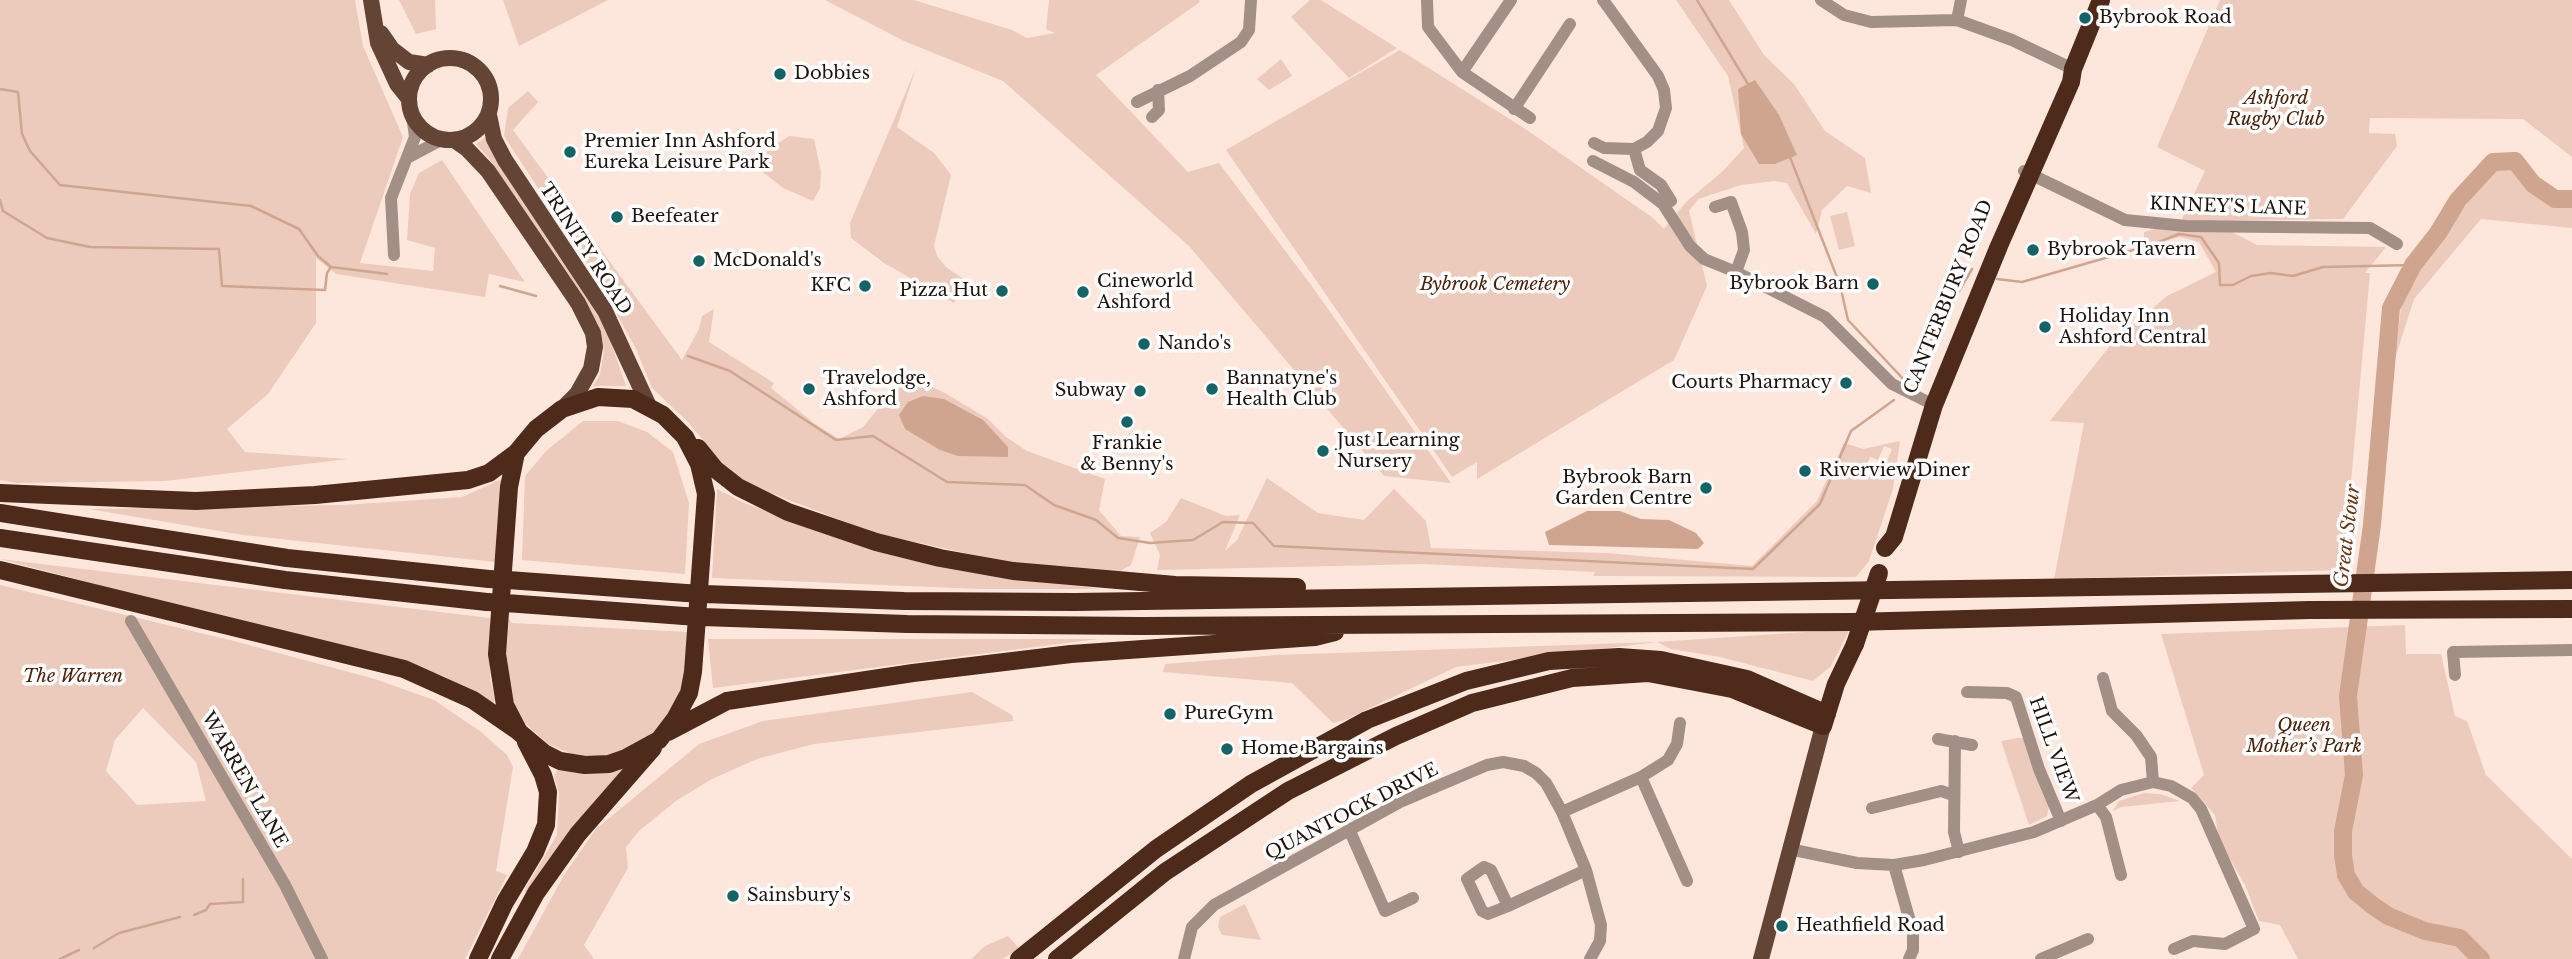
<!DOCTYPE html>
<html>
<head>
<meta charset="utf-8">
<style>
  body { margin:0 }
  canvas { display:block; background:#fde7dd }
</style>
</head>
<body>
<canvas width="2572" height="959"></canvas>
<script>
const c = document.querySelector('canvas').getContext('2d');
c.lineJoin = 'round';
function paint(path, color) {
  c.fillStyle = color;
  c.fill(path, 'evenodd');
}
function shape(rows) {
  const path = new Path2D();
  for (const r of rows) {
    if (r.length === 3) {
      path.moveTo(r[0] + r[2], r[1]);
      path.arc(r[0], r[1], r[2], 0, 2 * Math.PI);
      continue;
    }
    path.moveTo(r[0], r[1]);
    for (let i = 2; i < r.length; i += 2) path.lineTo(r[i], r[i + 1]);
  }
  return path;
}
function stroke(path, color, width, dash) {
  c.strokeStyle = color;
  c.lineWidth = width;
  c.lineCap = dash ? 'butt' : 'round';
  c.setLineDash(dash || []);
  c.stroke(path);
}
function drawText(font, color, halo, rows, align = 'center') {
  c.font = font + ' "Libre Baskerville",serif';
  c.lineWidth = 7;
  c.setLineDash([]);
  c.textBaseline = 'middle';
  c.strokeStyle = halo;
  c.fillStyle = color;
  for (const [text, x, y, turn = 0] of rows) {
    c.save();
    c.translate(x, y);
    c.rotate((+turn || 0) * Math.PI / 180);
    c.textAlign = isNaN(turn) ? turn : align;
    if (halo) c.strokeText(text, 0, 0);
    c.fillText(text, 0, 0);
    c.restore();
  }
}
paint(shape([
  [0,0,355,0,363,46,403,137,360,263,433,271,435,248,407,240,410,194,419,173,442,160,525,282,489,274,485,297,336,274,316,258,316,323,268,394,227,429,245,452,348,459,165,481,17,483,0,480],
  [399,0,435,0,436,29,416,34],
  [503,0,608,0,519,46],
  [825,0,914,0,1012,30,1027,38,1055,33,1046,29,1049,0,1199,0,1200,2,1096,75,1188,172,1219,163,1314,289,1451,483,1384,476,1189,246,1003,81,904,41],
  [1310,0,1321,0,1397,48,1349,78,1291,17],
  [1676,0,1729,0,1764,55,1794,84,1825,131,1865,158,1871,193,1847,186,1822,210,1816,234,1787,183,1774,181,1741,185,1698,199,1689,211,1707,286,1674,360,1477,479,1477,462,1452,477,1226,150,1400,50,1524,128,1653,218,1664,229,1686,202,1722,172,1744,148,1728,76],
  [2220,0,2572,0,2572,157,2523,119,2370,118,2369,133,2395,134,2397,146,2343,219,2181,221,2205,171,2157,147],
  [1281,59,1292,76,1269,90,1257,79],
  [916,68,897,127,934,153,951,175,934,246,937,256,946,267,965,280,954,303,884,263,851,238,850,223],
  [528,91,538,102,513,130,682,360,699,329,702,316,714,309,709,342,774,383,771,388,815,424,839,439,863,427,890,394,911,377,945,393,988,419,1006,437,1027,451,1105,479,1099,510,1121,536,1140,537,1131,565,1113,575,1016,564,874,533,753,486,727,469,688,422,652,388,636,349,599,281,504,136,508,108],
  [487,136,591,302,608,334,626,386,593,386,600,374,604,351,598,324,491,161,476,144],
  [789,136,814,139,821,172,820,188,813,201,783,188,755,166,771,148],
  [2493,169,2511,170,2545,203,2572,202,2572,228,2481,219,2414,299,2393,365,2404,288],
  [1847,212,1855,246,1839,250,1830,216],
  [2161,227,2232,232,2257,245,2386,247,2365,273,2370,273,2343,570,2054,579,2084,423,2050,421,2113,342,2167,296,2216,272,2199,242,2180,237,2144,245,2144,232],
  [583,421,618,421,647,432,673,452,689,503,685,574,522,560,525,476,546,451],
  [1900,441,1893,489,1869,561,1856,577,1593,576,1595,572,1424,564,1157,570,1160,555,1150,533,1166,522,1181,498,1226,516,1240,515,1225,551,1237,540,1267,478,1318,513,1364,520,1394,489,1426,521,1431,548,1607,553,1752,566,1817,501,1844,443,1863,449],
  [1884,446,1892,449,1882,473,1866,467,1870,457,1878,460],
  [502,479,495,562,243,535,89,509,344,505,462,497],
  [717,489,742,502,843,540,1010,577,1101,589,981,589,712,578],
  [0,559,490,618,490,678,495,700,491,706,444,676],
  [0,585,234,641,375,679,434,700,480,731,507,755,513,767,496,871,507,875,465,959,0,959],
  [143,708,196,762,206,801,137,805,106,771,115,740],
  [509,619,512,623,687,632,686,661,680,691,672,709,658,729,640,743,611,755,590,757,572,754,548,744,525,723,510,694,505,667],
  [2405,625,2406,654,2441,654,2455,716,2467,721,2486,775,2572,859,2572,959,2298,959,2280,925,2259,921,2245,885,2219,840,2215,815,2191,788,2204,775,2161,634],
  [1850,629,1831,666,1813,681,1720,657,1671,649,1657,642,1456,667,1345,720,1333,723,1292,683,1163,672,1165,664,1277,655,1657,642],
  [708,639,1098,639,713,688],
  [972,692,1012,715,1014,721,814,744,757,759,712,779,676,801,639,831,626,847,628,868,584,945,594,959,518,959,564,875,596,829,699,744,763,721],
  [2018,738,2023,738,2049,806,2047,816,2029,825,2001,741],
  [631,765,528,893,524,891,557,835,559,793,554,776,559,768],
  [2144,793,2160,794,2180,801,2121,807,2113,811,2119,801],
  [1245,904,1261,940,1222,935,1218,927,1220,917],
  [1008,936,1019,948,1003,959,971,959,985,946]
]), '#eccbbc');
paint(shape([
  [1755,80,1779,115,1797,155,1775,164,1759,164,1741,134,1738,89],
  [923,396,944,399,983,420,1008,447,1008,457,958,456,940,450,905,429,899,415,908,402],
  [1587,511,1620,511,1641,519,1669,520,1696,533,1704,543,1698,549,1549,545,1545,532]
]), '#d0a590');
stroke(shape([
  [1697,0,1748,84],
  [0,89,18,92,22,134,30,151,60,185,251,206,299,229,318,256,331,267,387,274],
  [1790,157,1840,285,1848,320,1906,382,1972,269],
  [0,200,3,211,47,238,90,247,219,249,222,286,325,290,327,273,331,267],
  [1997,279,2022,282,2154,244,2179,234,2201,237,2219,263,2220,285,2233,285,2251,276,2271,273,2293,276,2323,267,2413,265],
  [500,286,536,296],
  [688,356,730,371,836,440,873,436,947,482,1025,485,1054,505,1096,520,1118,538,1150,543,1193,540,1223,522,1253,523,1274,546,1753,569,1820,504,1851,431,1894,400],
  [194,915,206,910,210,904,243,902,243,879],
  [94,948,119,933,180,917],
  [60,959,79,950]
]), '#d0a590', 2.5);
stroke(shape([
  [2481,959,2460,938,2425,931,2388,916,2372,905,2356,892,2346,875,2343,855,2343,831,2354,775,2348,696,2372,525,2391,308,2413,265,2438,233,2458,200,2493,162,2515,161,2533,184,2555,199,2572,199]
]), '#d0a590', 18);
stroke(shape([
  [1427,0,1428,27,1462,72,1530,118],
  [1821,0,1844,15,1871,22,1957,20,2012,40,2073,69],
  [1957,20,1961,0],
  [1462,72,1511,0],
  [1137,102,1190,76,1241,42,1249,30,1251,0],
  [1514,109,1570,24],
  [1152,117,1159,110,1158,90],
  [1594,143,1604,148,1634,149,1647,142,1658,131,1666,108,1664,90,1658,76,1603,0],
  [1634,149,1640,170,1661,185,1671,201],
  [409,157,441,140],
  [1593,161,1634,182,1663,204,1690,246,1704,259,1736,272,1825,317,1892,384,1934,405],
  [2024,171,2125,220,2186,226,2370,228,2397,244],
  [1715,207,1731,202,1742,232,1744,250,1736,272],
  [394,255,391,198,415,137,412,115],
  [131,621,285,885,322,959],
  [2455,675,2453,652,2572,650],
  [2103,678,2112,711,2136,735,2151,757,2153,782],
  [1967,692,2007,693,2016,697,2039,769,2061,821],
  [1938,739,1972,745],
  [1955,741,1954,832,1959,852],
  [1641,777,1687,881],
  [2097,805,2106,817,2121,875],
  [1872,808,1941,791,1953,795],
  [1562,812,1641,777,1668,760,1677,744,1680,723],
  [1349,829,1385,911,1413,898],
  [1789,849,1857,863,1894,865,1924,860,2034,832,2097,805,2121,790,2153,782,2171,786,2192,798,2201,809,2254,929],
  [1894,865,1913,932,1913,950,1909,959],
  [1484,867,1491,870,1508,906,1488,914,1482,911,1467,879,1484,867],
  [1508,906,1586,870],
  [2174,949,2193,941,2225,944,2254,929],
  [1184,959,1192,927,1214,905,1400,802,1487,765,1503,762,1524,766,1536,773,1546,783,1562,812,1586,870,1601,925,1600,941,1590,959],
  [2041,959,2088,939]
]), '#a28f86', 12);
stroke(shape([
  [371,0,378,43,397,84,409,99],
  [381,33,392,49,409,62,428,65],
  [450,99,41],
  [489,115,494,139,505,160,605,311,648,404],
  [454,140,467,149,488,171,578,303,593,333,595,347,591,369,577,394,562,409],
  [1761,959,1823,726]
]), '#644435', 16);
stroke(shape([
  [598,397,633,399,663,415,685,437,699,464,706,494,693,672,689,693,675,719,659,740,626,758,609,764,585,765,560,761,544,753,519,732,505,705,497,654,509,487,516,453,536,429,562,409,598,397],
  [698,448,715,469,738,487,788,512,876,542,940,558,1013,571,1175,585,1297,587],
  [0,493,196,501,315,495,468,480,489,473,516,453],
  [0,513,287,558,489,579],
  [0,538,285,580,487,602],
  [1885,548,1894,537,1934,405,1999,246,2071,82,2073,69,2101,0],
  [0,570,404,669,473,700,518,731],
  [508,580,686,593],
  [704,594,904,601,1075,602,2572,580],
  [506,603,684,616],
  [702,617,907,624,1141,626,1852,622,2310,610,2572,609],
  [668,732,727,701,913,673,1071,654,1315,637,1335,632],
  [478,959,505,902,535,852,546,825,548,792,543,775,526,742],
  [500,959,536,893,578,834,653,748],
  [1019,959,1156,849,1251,784,1367,720,1466,681,1549,661,1619,657,1661,660,1747,679,1827,714],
  [1057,959,1165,872,1288,791,1396,736,1472,703,1572,678,1648,673,1732,689,1823,726,1836,684,1855,644]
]), '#4d2a19', 18);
stroke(shape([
  [489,579,508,580],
  [686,593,704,594],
  [487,602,506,603],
  [684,616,702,617],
  [1855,644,1879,573]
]), '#4d2a19', 18);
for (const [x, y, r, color] of [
  [2085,18,7,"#146366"],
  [780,74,7,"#146366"],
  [570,152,7,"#146366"],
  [617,217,7,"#146366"],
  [2033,250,7,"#146366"],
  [699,261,7,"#146366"],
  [1873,284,7,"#146366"],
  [865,286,7,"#146366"],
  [1002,291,7,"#146366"],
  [1083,292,7,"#146366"],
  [2045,327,7,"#146366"],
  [1144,344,7,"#146366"],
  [1846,383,7,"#146366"],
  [809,389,7,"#146366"],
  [1212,389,7,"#146366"],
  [1140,391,7,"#146366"],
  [1127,422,7,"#146366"],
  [1323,451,7,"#146366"],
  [1805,471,7,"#146366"],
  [1706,488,7,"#146366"],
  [1170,714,7,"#146366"],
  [1227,749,7,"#146366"],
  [733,896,7,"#146366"],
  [1782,926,7,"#146366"]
]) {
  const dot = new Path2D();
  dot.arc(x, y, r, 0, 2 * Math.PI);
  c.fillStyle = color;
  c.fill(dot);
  stroke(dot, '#fff', 2.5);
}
drawText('18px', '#1e130d', '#fff', [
  ["Bybrook Road",2099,18],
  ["Dobbies",794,74],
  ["Premier Inn Ashford",584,142],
  ["Eureka Leisure Park",584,163],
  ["Beefeater",631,217],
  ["Bybrook Tavern",2047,250],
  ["McDonald's",713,261],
  ["Cineworld",1097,282],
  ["Ashford",1097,303],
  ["Bybrook Barn",1859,284,"right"],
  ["KFC",851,286,"right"],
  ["Pizza Hut",988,291,"right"],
  ["Holiday Inn",2059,317],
  ["Ashford Central",2059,338],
  ["Nando's",1158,344],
  ["Travelodge,",823,379],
  ["Ashford",823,400],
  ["Bannatyne's",1226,379],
  ["Health Club",1226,400],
  ["Courts Pharmacy",1832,383,"right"],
  ["Subway",1126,391,"right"],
  ["Just Learning",1337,441],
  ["Nursery",1337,462],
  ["Frankie",1127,444,"center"],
  ["& Benny's",1127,465,"center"],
  ["Riverview Diner",1819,471],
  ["Bybrook Barn",1692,478,"right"],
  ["Garden Centre",1692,499,"right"],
  ["PureGym",1184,714],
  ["Home Bargains",1241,749],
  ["Sainsbury's",747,896],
  ["Heathfield Road",1796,926]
], 'left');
drawText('italic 18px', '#4a2109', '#fff', [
  ["Ashford",2276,99],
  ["Rugby Club",2276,120],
  ["Bybrook Cemetery",1495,285],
  ["The Warren",73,677],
  ["Queen",2304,726],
  ["Mother’s Park",2304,747]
]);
drawText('18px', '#1e130d', '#fff', [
  ["KINNEY'S LANE",2228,207,2],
  ["TRINITY ROAD",585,249,57],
  ["CANTERBURY ROAD",1949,297,-68],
  ["HILL VIEW",2053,750,70],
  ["WARREN LANE",244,780,60],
  ["QUANTOCK DRIVE",1352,812,-27]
]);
drawText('italic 19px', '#6d3617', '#fff', [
  ["Great Stour",2348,536,-83]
]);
</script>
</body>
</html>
